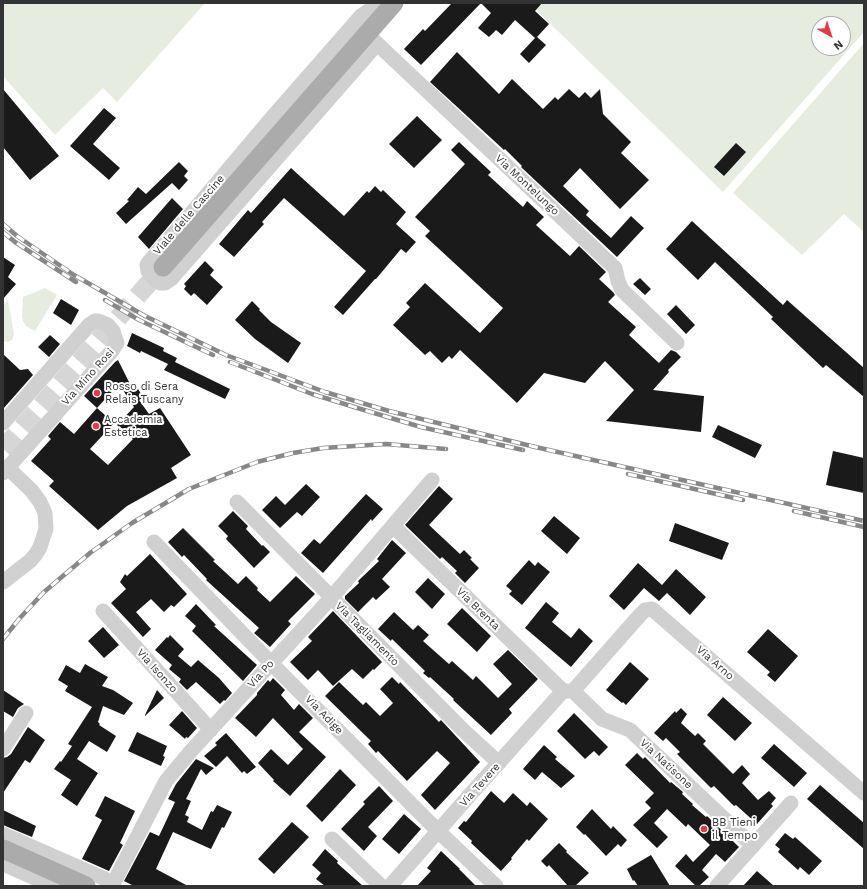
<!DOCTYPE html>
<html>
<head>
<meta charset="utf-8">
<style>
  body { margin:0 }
  #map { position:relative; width:867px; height:889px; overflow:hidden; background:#fff; font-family:"Work Sans",sans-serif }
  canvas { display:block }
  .frame { position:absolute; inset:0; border:4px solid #333; pointer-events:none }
  .north { position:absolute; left:811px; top:16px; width:40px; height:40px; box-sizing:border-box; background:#fff; border:1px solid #adadad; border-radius:50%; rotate:141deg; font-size:11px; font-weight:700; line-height:16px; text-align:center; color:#333 }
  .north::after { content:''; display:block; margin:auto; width:14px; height:18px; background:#e63946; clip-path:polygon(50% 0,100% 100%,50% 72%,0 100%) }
</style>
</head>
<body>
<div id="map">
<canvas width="867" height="889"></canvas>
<div class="frame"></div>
<div class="north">N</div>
</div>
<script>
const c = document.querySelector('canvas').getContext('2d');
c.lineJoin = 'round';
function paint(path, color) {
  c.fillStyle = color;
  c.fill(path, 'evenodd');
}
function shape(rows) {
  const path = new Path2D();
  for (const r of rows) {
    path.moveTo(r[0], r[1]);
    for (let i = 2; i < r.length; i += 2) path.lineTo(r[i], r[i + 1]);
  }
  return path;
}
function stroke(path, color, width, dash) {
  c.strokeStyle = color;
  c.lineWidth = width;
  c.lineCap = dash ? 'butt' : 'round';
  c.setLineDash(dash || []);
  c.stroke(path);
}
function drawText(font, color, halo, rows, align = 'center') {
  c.font = font + ' "Work Sans",sans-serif';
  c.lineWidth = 4;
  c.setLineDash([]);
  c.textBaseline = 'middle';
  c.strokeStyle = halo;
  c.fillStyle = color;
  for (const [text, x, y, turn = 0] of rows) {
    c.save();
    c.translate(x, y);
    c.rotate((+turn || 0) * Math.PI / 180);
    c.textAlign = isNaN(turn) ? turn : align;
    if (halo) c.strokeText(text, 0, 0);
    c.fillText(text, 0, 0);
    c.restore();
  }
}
paint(shape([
  [3,3,205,3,117,102,103,88,55,135,3,76],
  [529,3,864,3,864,32,723,192],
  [819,24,843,24,843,48,819,48],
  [864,43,864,232,844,214,802,255,733,193],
  [45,288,57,295,35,331,26,326,23,321,22,316,23,297],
  [8,300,14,334,12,340,8,342,3,341,3,305]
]), '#e6ecdf');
paint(shape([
  [452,3,542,3,535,11,549,24,537,37,546,45,529,63,520,54,535,38,515,20,502,35,496,30,489,37,478,28,491,13,481,3,421,65,404,49,423,29,425,31],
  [457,52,499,94,512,79,543,109,555,97,558,100,569,89,579,98,585,92,591,98,600,89,603,114,631,142,621,153,649,180,620,209,580,168,563,186,589,211,586,215,611,238,631,216,644,228,617,257,521,167,522,166,505,149,504,150,430,82],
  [3,89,59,156,30,180,3,147],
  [104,108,116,118,93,144,120,168,109,180,70,146],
  [417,116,442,140,414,168,389,144],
  [459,142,491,172,488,175,523,207,527,201,544,217,536,225,570,256,579,246,606,272,599,279,613,292,615,295,608,302,636,327,629,335,659,363,671,350,676,352,681,357,668,370,669,372,653,390,704,396,701,432,606,421,634,390,605,361,585,383,544,373,517,403,460,350,452,359,449,356,442,363,430,351,425,355,393,325,410,307,406,303,425,283,480,333,503,308,425,236,430,231,415,217,465,164,451,150],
  [736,143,746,152,724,176,714,167],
  [179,162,188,171,184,176,188,180,179,190,172,183,126,224,116,213,129,201,127,200,138,187,146,194],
  [291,168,344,216,367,191,369,193,375,186,381,192,383,190,406,212,396,224,416,242,406,253,401,249,376,279,375,279,343,315,334,307,366,271,284,198,262,222,264,224,234,257,219,244,248,210,251,213],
  [172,198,183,209,149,249,138,237],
  [692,221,783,305,787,300,864,368,864,397,826,365,823,368,771,319,773,317,715,262,698,280,666,249],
  [3,257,15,265,8,277,16,284,3,299],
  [205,261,214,270,210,275,223,287,207,305,194,293,191,296,184,289,186,286,184,284],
  [640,278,651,289,645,295,633,284],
  [61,299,79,310,71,325,53,313],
  [252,301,260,309,259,310,271,322,301,343,288,363,255,339,235,320],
  [676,305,695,325,686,334,667,314],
  [132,333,164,348,163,351,177,358,175,362,230,389,225,399,164,370,168,364,141,351,140,353,127,346],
  [50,335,60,344,49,357,38,347],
  [3,354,20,370,28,369,33,375,3,409],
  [118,360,131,386,135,384,143,397,139,400,149,414,160,408,191,455,171,468,177,478,127,506,98,530,49,486,54,481,31,461,51,439,48,436,60,422,74,434,97,408,84,396,115,362],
  [119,384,134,407,117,425,133,439,108,465,90,449,114,423,97,408],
  [718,425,762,445,755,458,712,437],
  [833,451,864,458,864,493,826,485],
  [306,484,320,497,302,516,297,512,280,528,262,510,276,496,285,505],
  [439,486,453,499,429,525,460,554,464,550,472,558,470,559,479,568,465,583,455,573,457,571,442,557,440,559,405,525],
  [366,494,383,509,372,521,371,519,323,573,301,553,314,539,320,544],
  [233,511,248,526,246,529,262,546,263,545,270,552,254,568,226,539,228,536,218,526],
  [554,516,580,538,567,554,541,531],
  [675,523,729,543,722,560,669,541],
  [183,528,215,560,213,561,238,584,246,576,258,588,257,590,270,602,296,576,315,594,288,621,291,624,270,647,254,633,259,628,206,580,207,579,184,555,182,557,168,542],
  [392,540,406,553,382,579,390,587,376,600,373,597,358,612,345,599,345,596,359,583,358,581,379,561,377,559],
  [150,554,187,594,174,607,171,605,164,612,151,599,136,612,151,629,143,637,111,603,126,589,120,582,125,574,127,576],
  [529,560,535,566,538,562,550,572,522,605,509,594,512,591,506,586],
  [638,563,662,585,676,569,706,597,690,615,667,593,659,601,644,588,624,610,609,596],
  [428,578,445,594,432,609,415,592],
  [546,602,559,613,552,622,571,638,579,628,593,641,571,667,525,628],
  [196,604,216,625,214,626,257,665,243,681,192,631,196,626,185,616],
  [462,608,491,636,477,652,447,624],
  [333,611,382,662,374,670,373,669,363,679,352,669,333,686,318,670,308,680,290,662,312,641,308,637],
  [394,612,413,630,418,625,429,635,423,641,449,664,452,661,473,680,476,676,498,698,512,684,493,664,508,650,538,679,509,709,512,713,491,735,453,700,454,699,430,677,429,678,423,673,425,671,392,639,391,641,378,629],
  [103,627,119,645,104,658,88,641],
  [768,629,798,656,775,682,767,675,770,672,747,652],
  [170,635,184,649,178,656,191,667,198,660,219,678,232,693,225,701,224,700,220,704,196,682,187,690,179,682,181,679,169,669,172,665,155,650,167,637,168,638],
  [630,662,649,679,626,705,623,702,622,703,606,690],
  [85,664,108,677,102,686,113,690,133,703,124,715,103,706,98,722,100,724,99,725,116,736,107,752,89,741,77,759,98,773,77,806,61,795,71,780,54,769,60,761,61,762,72,746,68,744,92,707,65,691,68,686,58,680,66,665,80,673],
  [392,677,399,684,400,682,439,722,441,720,480,762,435,810,421,795,450,763,437,751,407,781,378,751,376,753,368,744,371,741,325,696,339,682,363,705,366,702,380,716,393,703,380,689],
  [273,678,285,690,281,695,294,710,299,704,313,718,299,732,326,757,290,796,273,781,274,780,258,763,271,749,288,765,303,749,273,718,256,737,235,718,257,695,257,693,268,680,270,682],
  [3,690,24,704,18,708,13,717,3,711],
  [157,690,164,698,145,716,145,715],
  [723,697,752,723,735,741,707,715],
  [681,708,687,714,681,723,695,736,698,733,706,741,703,744,733,774,742,765,750,774,742,783,758,800,769,791,776,798,771,804,773,806,757,824,736,805,734,806,714,786,711,788,677,754,680,752,666,738,663,741,654,733,675,711,676,713],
  [182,711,197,728,188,738,186,737,185,739,169,725],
  [574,713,608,747,599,756,594,751,585,759,557,731],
  [28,727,45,740,30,763,25,760,3,793,3,758,7,757,11,754],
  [137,732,167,746,163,756,165,757,161,766,128,751],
  [226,733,256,767,247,774,244,771,242,773,227,756,216,767,204,756,217,745,215,743],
  [774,744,807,773,794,787,761,758],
  [544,745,557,757,555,759,575,776,561,788,542,772,535,780,523,769],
  [637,753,643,759,645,757,670,783,671,782,683,792,682,794,693,804,692,805,706,817,707,816,739,847,725,862,716,854,702,870,709,877,699,886,696,886,675,866,686,854,693,862,710,845,688,824,686,827,667,809,654,823,668,837,657,848,633,825,651,808,645,802,654,793,625,765],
  [196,759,214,768,206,775,201,769,186,799,191,801,185,815,189,817,187,822,202,830,211,811,213,812,217,805,232,812,224,828,222,827,211,849,173,832,156,869,188,886,134,886,124,881,150,832,159,836,175,802,168,799,176,784],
  [340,769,356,785,322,822,306,806],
  [820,785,864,823,864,849,807,799],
  [379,786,393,801,368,827,377,836,364,851,341,829,365,804,363,802],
  [491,791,504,803,513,793,527,806,530,802,548,819,529,841,527,839,511,858,512,859,501,871,471,843,472,841,458,828,464,821,466,822],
  [105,796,135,811,120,843,123,845,109,871,82,859,102,820,95,816],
  [592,809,611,829,613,826,627,840,621,847,618,844,606,856,585,834,584,835,576,827],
  [3,810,36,826,32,837,3,825],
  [404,814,421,829,399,854,382,839],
  [292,822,309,837,274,874,258,859],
  [785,833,793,839,795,837,822,861,809,875,800,867,798,870,778,852,780,849,775,845],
  [559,843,567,851,566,852,589,873,575,886,568,886,549,865,547,867,541,861],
  [325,849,338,861,337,863,363,886,325,886,316,879,321,873,312,865],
  [441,851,460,869,459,869,476,886,417,886,431,871,427,868],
  [651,855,670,886,638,886,634,880,633,881,627,869],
  [757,871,774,886,743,886]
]), '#1a1a1a');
stroke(shape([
  [3,449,163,267]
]), '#d6d6d6', 19, [19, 10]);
stroke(shape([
  [370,37,615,268,618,281,622,290,677,343],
  [377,44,171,279,165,283,160,283,153,278,148,271,147,265,149,262,195,209,269,121,361,16,377,5,386,12],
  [3,423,89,325,95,321,98,321,108,325,113,331,117,343,111,352,3,473],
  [237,502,464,731,499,763],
  [393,526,563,691],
  [154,542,271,663,438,831,496,886],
  [3,582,30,561,36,554,40,547,46,529,45,513,40,502,32,491,8,468],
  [103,611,211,730],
  [573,691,640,615,645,610,652,609,864,793],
  [573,691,602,719,630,730,753,846],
  [3,749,26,713],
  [3,834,103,878,113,884,114,886],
  [332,839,381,886],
  [3,864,53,886],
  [113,884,166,781,191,751,331,598,432,480],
  [390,886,468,797,563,691,573,691],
  [717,886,791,803]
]), '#d0d0d0', 15);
stroke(shape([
  [163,267,394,3],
  [3,849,86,886]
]), '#ababab', 19);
const rail = shape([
  [3,224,17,236,74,275,145,316,226,355,325,392,389,411,531,446,864,521],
  [3,232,15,242,76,282],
  [105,300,139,320,213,355],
  [230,362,312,394,364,410,421,427,523,450],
  [628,474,743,500],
  [794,511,864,527],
  [3,639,19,619,44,592,90,553,132,523,189,489,257,462,293,453,323,448,386,444,446,449]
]);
stroke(rail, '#888', 4.5);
stroke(rail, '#fff', 3, [9]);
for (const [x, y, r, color] of [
  [97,393,4,"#e63946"],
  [96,426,4,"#e63946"],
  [704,829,4,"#e63946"]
]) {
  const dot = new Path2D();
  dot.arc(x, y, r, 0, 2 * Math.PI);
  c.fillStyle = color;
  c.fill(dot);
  stroke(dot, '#fff', 1.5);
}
drawText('11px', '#333', '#fff', [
  ["Via Montelungo",527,185,43],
  ["Viale delle Cascine",189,215,-49],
  ["Via Mino Rosi",88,377,-48],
  ["Via Brenta",478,609,44],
  ["Via Tagliamento",367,634,45],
  ["Via Arno",715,663,41],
  ["Via Isonzo",157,671,48],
  ["Via Po",261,674,-48],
  ["Via Adige",324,715,46],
  ["Via Natisone",666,764,43],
  ["Via Tevere",480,785,-48]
]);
drawText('11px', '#333', '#fff', [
  ["Rosso di Sera",105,387],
  ["Relais Tuscany",105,400],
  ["Accademia",104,420],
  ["Estetica",104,433],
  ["BB Tieni",712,823],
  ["il Tempo",712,836]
], 'left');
</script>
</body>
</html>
